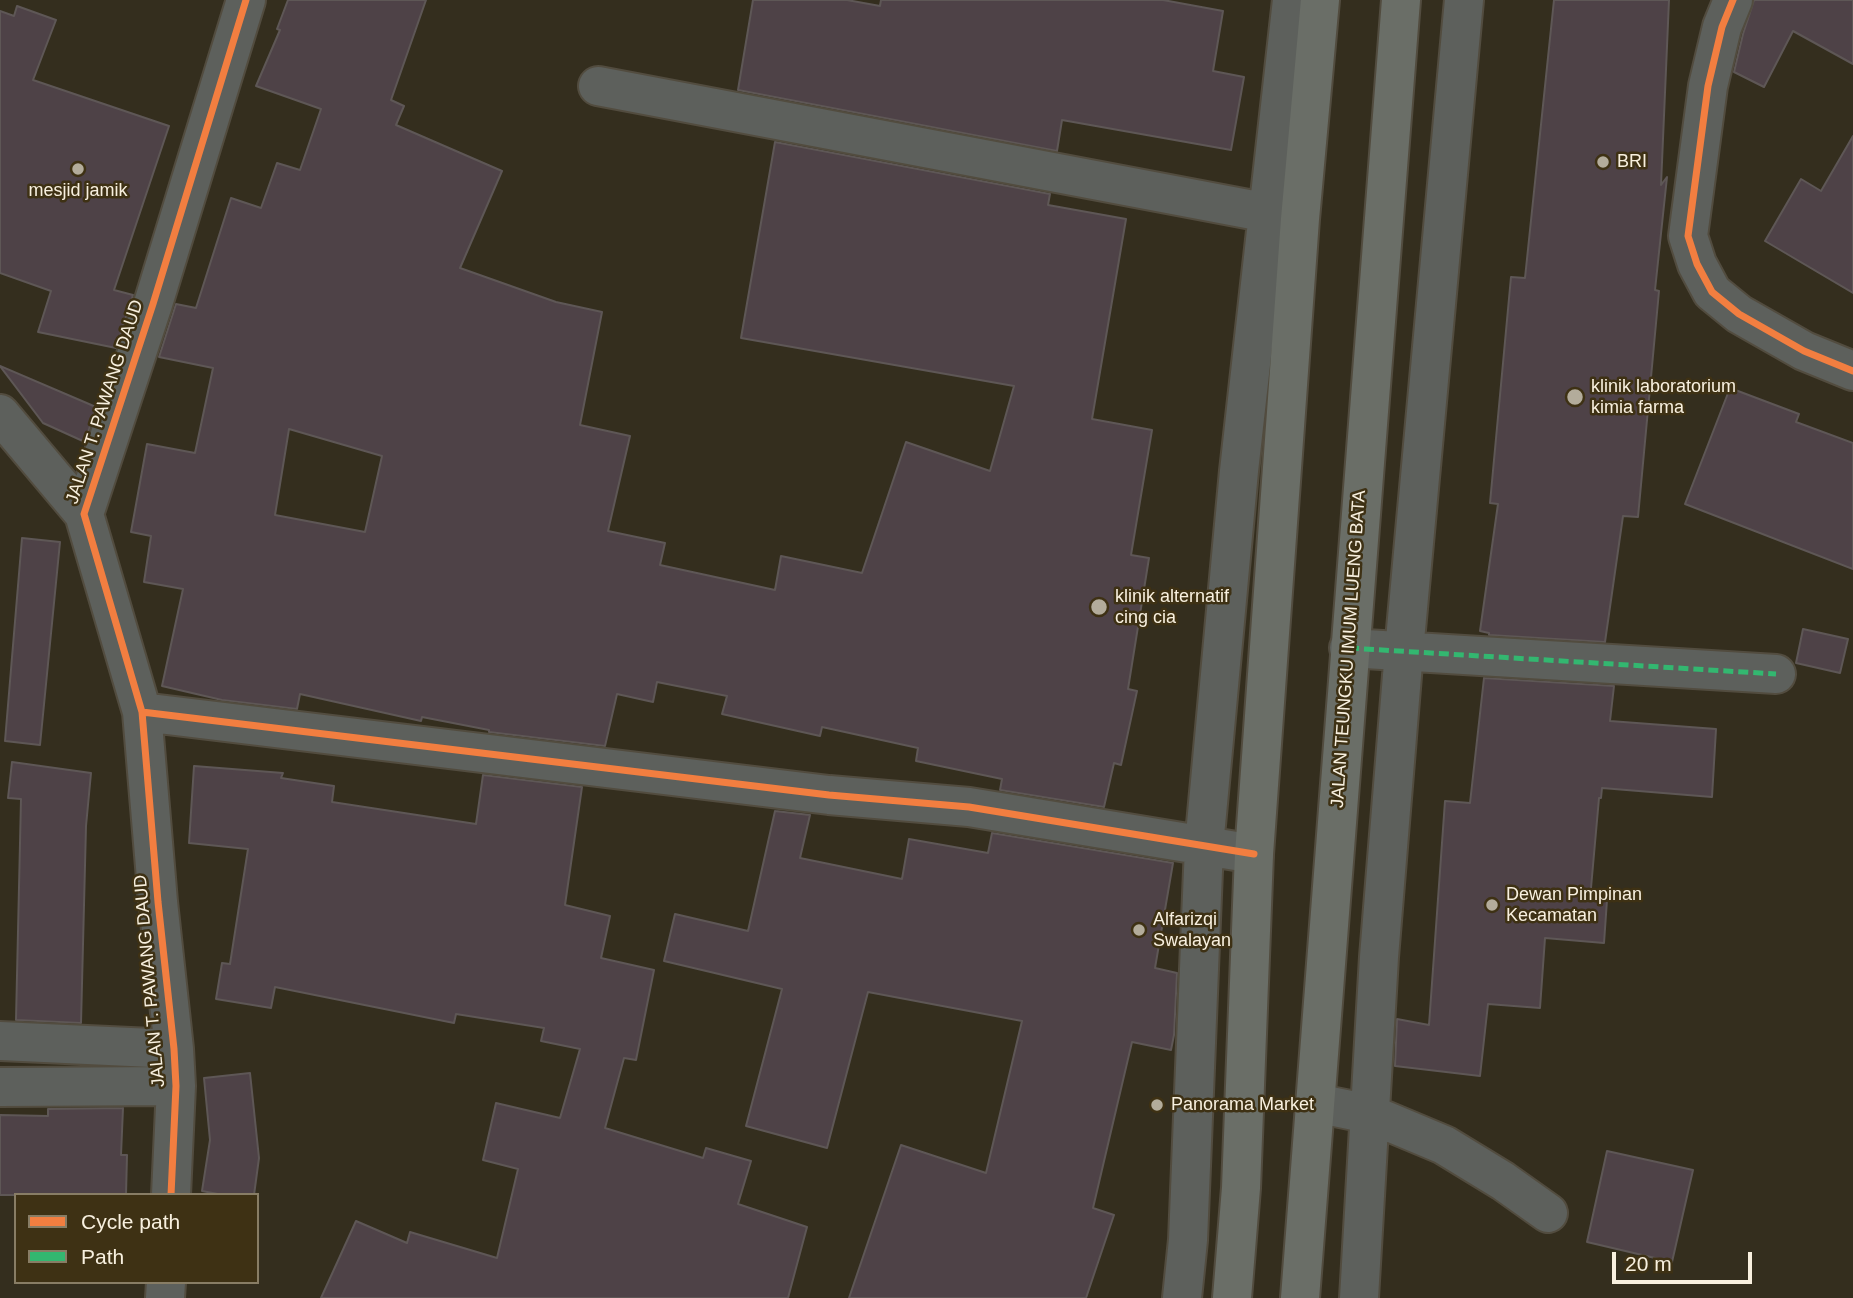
<!DOCTYPE html>
<html>
<head>
<meta charset="utf-8">
<style>
  body { margin:0 }
  #map { position:relative; width:1853px; height:1298px; overflow:hidden; background:#342e1e; font-family:Arial,sans-serif }
  canvas { display:block }
  .legend { position:absolute; left:14px; top:1193px; width:245px; height:91px; box-sizing:border-box; background:#3e3114; border:2px solid #887d65; margin:0; padding:9px 12px; list-style:none; font-size:21px; color:#f8f0df }
  .legend li { display:flex; align-items:center; gap:14px; height:35px }
  .legend b { width:35px; border:2px solid #887d65 }
  .scale { position:absolute; left:1612px; top:1252px; width:140px; height:32px; box-sizing:border-box; border:4px solid #f8f0df; border-top:0; padding-left:9px; font-size:21px; line-height:24px; white-space:nowrap; color:#f8f0df; -webkit-text-stroke:5px #3e3114; paint-order:stroke }
</style>
</head>
<body>
<div id="map">
<canvas width="1853" height="1298"></canvas>
<ul class="legend">
<li><b style="height:9px;background:#f27e40"></b>Cycle path</li>
<li><b style="height:9px;background:#33b770"></b>Path</li>
</ul>
<div class="scale">20 m</div>
</div>
<script>
const c = document.querySelector('canvas').getContext('2d');
c.lineJoin = 'round';
function paint(path, color) {
  c.fillStyle = color;
  c.fill(path, 'evenodd');
}
function shape(rows) {
  const path = new Path2D();
  for (const r of rows) {
    path.moveTo(r[0], r[1]);
    for (let i = 2; i < r.length; i += 2) path.lineTo(r[i], r[i + 1]);
  }
  return path;
}
function stroke(path, color, width, dash) {
  c.strokeStyle = color;
  c.lineWidth = width;
  c.lineCap = dash ? 'butt' : 'round';
  c.setLineDash(dash || []);
  c.stroke(path);
}
function drawText(font, color, halo, rows, align = 'center') {
  c.font = font + ' Arial,sans-serif';
  c.lineWidth = 5;
  c.setLineDash([]);
  c.textBaseline = 'middle';
  c.strokeStyle = halo;
  c.fillStyle = color;
  for (const [text, x, y, turn = 0] of rows) {
    c.save();
    c.translate(x, y);
    c.rotate((+turn || 0) * Math.PI / 180);
    c.textAlign = isNaN(turn) ? turn : align;
    if (halo) c.strokeText(text, 0, 0);
    c.fillText(text, 0, 0);
    c.restore();
  }
}
const building = shape([
  [288,0,426,0,391,100,404,106,396,125,502,171,460,268,556,302,602,312,580,425,630,436,608,531,665,543,660,565,775,590,781,556,862,573,906,442,990,471,1014,386,741,338,775,142,1050,194,1048,205,1126,219,1092,419,1152,430,1131,555,1149,558,1128,689,1137,691,1121,765,1114,763,1104,807,1000,790,1002,779,916,761,918,748,822,727,820,736,722,714,727,696,657,682,653,702,617,694,605,746,489,732,489,730,422,717,421,721,300,694,297,709,222,700,162,686,183,589,144,582,151,536,131,532,147,444,195,453,213,368,159,357,176,304,196,308,231,198,261,208,277,163,300,170,321,109,256,86,280,30,277,29,288,0],
  [289,429,382,456,365,532,275,515,289,429],
  [753,0,847,0,880,6,881,0,1163,0,1223,11,1213,71,1244,77,1231,150,1062,120,1057,151,738,90,753,0],
  [1554,0,1669,0,1661,185,1667,177,1655,290,1659,291,1638,517,1623,516,1605,642,1489,635,1489,633,1480,631,1498,504,1490,503,1511,277,1525,278,1554,0],
  [1754,0,1853,0,1853,64,1793,31,1764,87,1734,72,1743,34,1754,0],
  [17,6,56,20,33,80,169,126,114,290,133,295,116,348,38,332,51,291,0,273,0,11,14,16,17,6],
  [1853,136,1853,293,1765,241,1801,179,1821,191,1853,136],
  [0,366,96,407,85,442,43,423,0,366],
  [1730,388,1799,414,1796,422,1853,443,1853,569,1685,504,1730,388],
  [22,538,60,542,40,745,5,741,22,538],
  [1803,629,1848,639,1840,673,1796,663,1803,629],
  [1484,678,1614,686,1610,721,1716,729,1712,797,1602,788,1601,798,1599,798,1590,899,1607,900,1604,943,1545,938,1540,1008,1488,1004,1480,1076,1395,1066,1397,1019,1429,1025,1445,801,1470,803,1484,678],
  [12,762,91,773,86,826,81,1023,16,1020,21,799,8,798,12,762],
  [194,766,283,773,281,778,334,786,332,802,476,824,483,775,582,787,565,905,610,916,601,958,654,970,636,1060,624,1058,605,1128,703,1158,706,1148,751,1161,738,1204,807,1227,788,1298,321,1298,356,1221,407,1243,410,1232,497,1258,518,1169,483,1160,496,1103,560,1118,580,1049,541,1041,544,1028,456,1014,454,1023,275,987,271,1008,216,999,222,963,230,964,248,849,189,843,194,766],
  [775,811,810,815,800,858,902,879,909,839,988,853,992,833,1173,863,1155,968,1177,973,1174,1035,1171,1050,1132,1042,1093,1208,1114,1215,1086,1298,849,1298,901,1145,986,1173,1022,1021,868,992,827,1148,746,1126,782,989,664,961,675,914,748,931,775,811],
  [250,1073,259,1158,254,1195,223,1195,202,1191,210,1140,204,1078,250,1073],
  [123,1108,121,1155,127,1155,126,1195,0,1195,0,1115,48,1116,48,1109,123,1108],
  [1607,1151,1693,1170,1672,1262,1587,1242,1607,1151]
]);
paint(building, '#4e4247');
stroke(building, '#5e5756', 2);
const minor = shape([
  [1733,0,1722,27,1708,86,1688,236,1697,264,1712,292,1739,314,1804,351,1853,371],
  [598,86,1295,218],
  [0,414,84,514],
  [1349,648,1776,674],
  [142,712,829,795,969,807,1254,854],
  [0,1041,174,1049],
  [0,1087,176,1086],
  [1315,1103,1370,1114,1444,1145,1503,1181,1548,1213],
  [171,1195,176,1086,174,1049,158,902,142,712,84,514,153,304,246,0],
  [165,1298,166,1282],
  [1182,1298,1188,1240,1204,846,1239,471,1292,0],
  [1359,1298,1379,957,1404,651,1464,0]
]);
const highway = shape([
  [1232,1298,1241,1188,1254,854,1300,219,1320,0],
  [1300,1298,1401,0]
]);
stroke(minor, '#524c3f', 42);
stroke(highway, '#524c3f', 42);
stroke(minor, '#5d605c', 38);
stroke(highway, '#6a6e67', 38);
stroke(shape([
  [1349,648,1776,674]
]), '#33b770', 5, [10, 5]);
stroke(shape([
  [1733,0,1722,27,1708,86,1688,236,1697,264,1712,292,1739,314,1804,351,1853,371],
  [142,712,829,795,969,807,1254,854],
  [171,1195,176,1086,174,1049,158,902,142,712,84,514,153,304,246,0]
]), '#f27e40', 7);
for (const [x, y, r, color] of [
  [1603,162,7,"#b3ac9b"],
  [78,169,7,"#b3ac9b"],
  [1575,397,9,"#b3ac9b"],
  [1099,607,9,"#b3ac9b"],
  [1492,905,7,"#b3ac9b"],
  [1139,930,7,"#b3ac9b"],
  [1157,1105,7,"#b3ac9b"]
]) {
  const dot = new Path2D();
  dot.arc(x, y, r, 0, 2 * Math.PI);
  c.fillStyle = color;
  c.fill(dot);
  stroke(dot, '#3e3114', 2.5);
}
drawText('18px', '#f8f0df', '#3e3114', [
  ["BRI",1617,162],
  ["mesjid jamik",78,191,"center"],
  ["klinik laboratorium",1591,387],
  ["kimia farma",1591,408],
  ["klinik alternatif",1115,597],
  ["cing cia",1115,618],
  ["Dewan Pimpinan",1506,895],
  ["Kecamatan",1506,916],
  ["Alfarizqi",1153,920],
  ["Swalayan",1153,941],
  ["Panorama Market",1171,1105]
], 'left');
drawText('18px', '#f8f0df', '#3e3114', [
  ["JALAN T. PAWANG DAUD",105,402,-72],
  ["JALAN TEUNGKU IMUM LUENG BATA",1349,649,-86],
  ["JALAN T. PAWANG DAUD",150,981,-95]
]);
</script>
</body>
</html>
